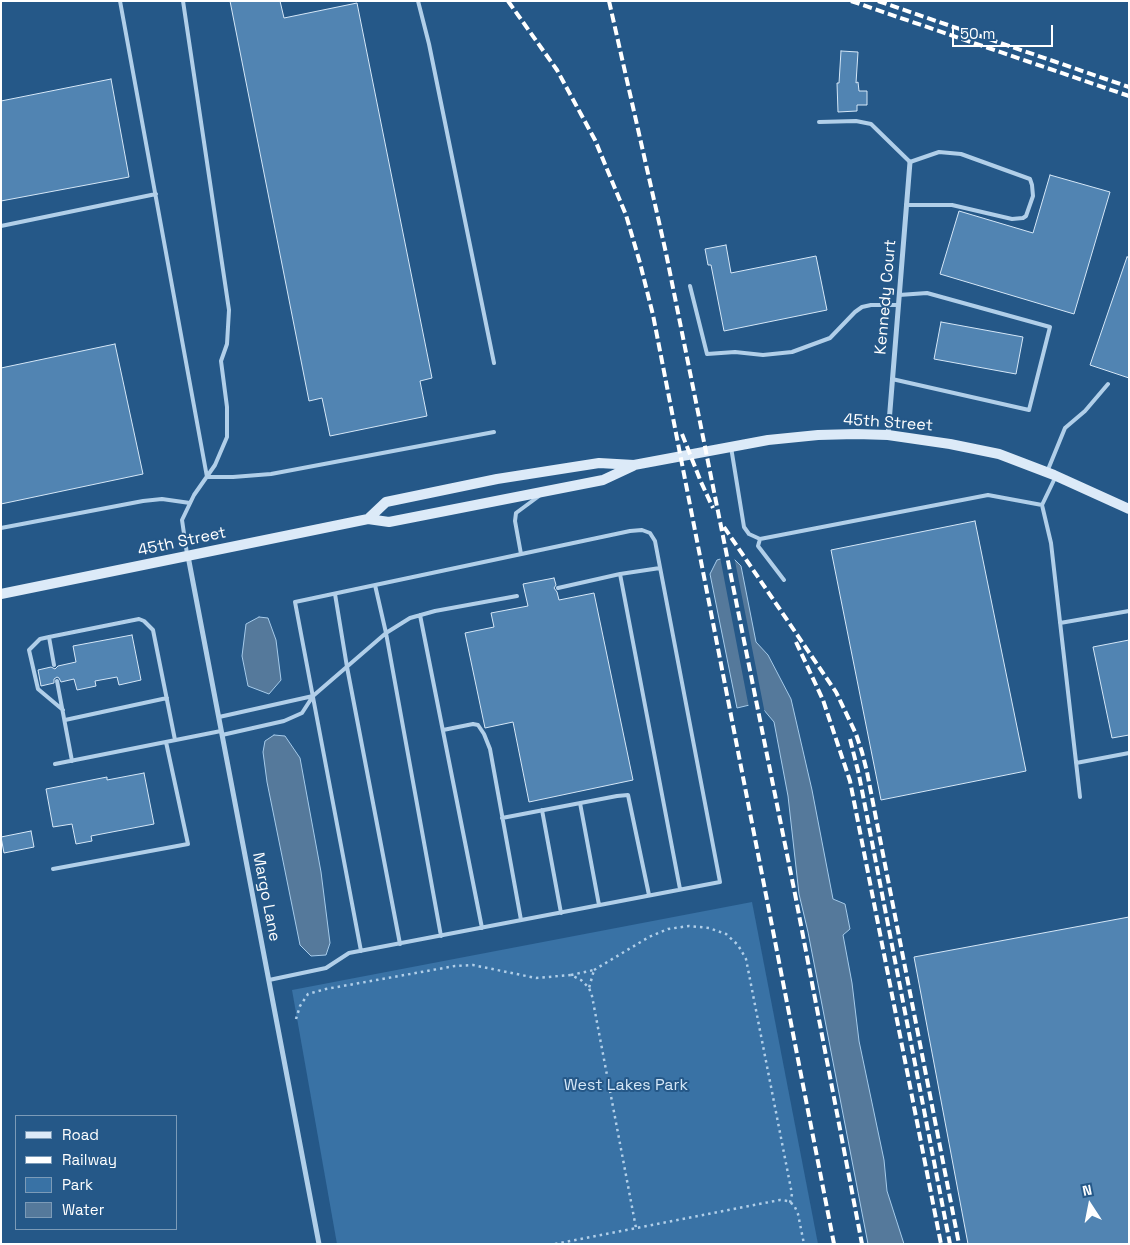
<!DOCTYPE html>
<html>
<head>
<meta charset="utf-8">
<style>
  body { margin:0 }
  #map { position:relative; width:1130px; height:1245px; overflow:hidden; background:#255888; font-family:"Space Grotesk",sans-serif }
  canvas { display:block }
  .frame { position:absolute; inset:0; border:2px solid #fff; pointer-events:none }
  .legend { position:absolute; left:15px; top:1115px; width:162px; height:115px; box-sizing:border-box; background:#255888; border:1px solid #7c9bb8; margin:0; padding:6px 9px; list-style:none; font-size:15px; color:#fff }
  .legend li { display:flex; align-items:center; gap:10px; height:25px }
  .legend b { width:25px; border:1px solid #7c9bb8 }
  .north { position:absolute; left:1065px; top:1180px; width:50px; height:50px; -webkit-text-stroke:4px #255888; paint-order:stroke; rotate:349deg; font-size:14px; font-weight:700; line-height:20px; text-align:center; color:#fff }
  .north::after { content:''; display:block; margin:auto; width:18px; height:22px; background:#fff; clip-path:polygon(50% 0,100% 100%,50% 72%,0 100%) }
  .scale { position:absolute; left:952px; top:25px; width:101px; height:22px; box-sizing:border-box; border:2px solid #fff; border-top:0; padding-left:6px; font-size:15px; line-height:18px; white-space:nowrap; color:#fff; -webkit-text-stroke:4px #255888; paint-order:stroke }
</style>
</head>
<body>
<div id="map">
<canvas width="1130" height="1245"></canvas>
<div class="frame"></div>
<ul class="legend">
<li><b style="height:6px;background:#dceaf8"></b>Road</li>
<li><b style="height:6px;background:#fff"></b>Railway</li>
<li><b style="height:14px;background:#3972a5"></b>Park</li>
<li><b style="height:14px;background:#55799b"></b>Water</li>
</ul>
<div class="north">N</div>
<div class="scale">50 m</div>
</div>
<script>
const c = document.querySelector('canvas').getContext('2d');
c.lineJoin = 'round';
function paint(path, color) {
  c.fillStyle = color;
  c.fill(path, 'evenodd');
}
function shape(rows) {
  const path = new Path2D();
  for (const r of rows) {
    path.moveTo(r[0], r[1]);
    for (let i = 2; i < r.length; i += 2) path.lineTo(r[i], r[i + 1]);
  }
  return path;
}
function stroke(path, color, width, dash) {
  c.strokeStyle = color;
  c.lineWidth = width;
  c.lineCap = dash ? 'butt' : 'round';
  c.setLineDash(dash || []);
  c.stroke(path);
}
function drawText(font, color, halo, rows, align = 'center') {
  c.font = font + ' "Space Grotesk",sans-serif';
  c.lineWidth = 4;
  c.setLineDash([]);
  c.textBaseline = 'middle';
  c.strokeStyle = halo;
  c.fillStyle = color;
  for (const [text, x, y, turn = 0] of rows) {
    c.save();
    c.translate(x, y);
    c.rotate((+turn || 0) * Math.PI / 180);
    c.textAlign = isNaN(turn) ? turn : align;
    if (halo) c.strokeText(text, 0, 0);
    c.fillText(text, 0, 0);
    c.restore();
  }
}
paint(shape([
  [752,902,818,1244,337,1244,292,990]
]), '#3972a5');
const water = shape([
  [731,556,741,566,756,642,768,655,791,699,812,790,833,899,845,904,850,929,843,935,852,983,859,1041,884,1160,887,1191,904,1244,868,1244,808,932,799,894,788,796,774,722,758,703,737,708,710,574,717,560,731,556],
  [259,617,268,618,276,640,281,680,269,694,248,686,242,656,246,624,259,617],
  [274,735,285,736,300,758,321,872,330,943,326,955,311,956,300,945,267,782,263,752,265,741,274,735]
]);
paint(water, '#55799b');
stroke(water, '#a6cbea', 1);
paint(shape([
  [730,554,734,556,765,714,757,705,749,708,720,557]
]), '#255888');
const building = shape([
  [230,1,280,1,284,18,357,3,432,378,420,381,427,416,330,436,322,398,309,401,230,1],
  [841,51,858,52,856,83,858,82,859,91,867,91,867,105,857,105,857,111,838,112,837,83,839,83,841,51],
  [111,79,129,177,1,201,1,101,111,79],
  [1050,175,1110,192,1074,314,940,274,959,211,1033,233,1050,175],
  [726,245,731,273,816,256,827,310,724,331,711,265,708,265,705,249,726,245],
  [1127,257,1129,257,1129,378,1090,365,1127,257],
  [941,322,1023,337,1016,374,934,359,941,322],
  [115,344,143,474,1,504,1,368,115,344],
  [975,521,1026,771,881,800,831,550,975,521],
  [554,578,556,585,554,588,557,592,559,600,594,593,633,780,529,802,513,722,485,728,465,633,494,627,491,613,528,606,523,584,554,578],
  [132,635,141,680,119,685,117,677,95,681,96,686,77,690,74,679,61,682,59,678,57,677,54,679,54,683,41,686,38,670,51,667,55,669,58,666,76,662,73,646,132,635],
  [1129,640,1129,735,1112,738,1093,647,1129,640],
  [144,773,154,824,91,836,92,841,76,844,72,824,53,827,46,789,107,777,107,780,144,773],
  [31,831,34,847,4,853,1,837,31,831],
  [1129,917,1129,1244,968,1244,914,957,1129,917]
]);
paint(building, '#5184b2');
stroke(building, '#d5e7f7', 1);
stroke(shape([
  [594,970,649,937,668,929,689,926,709,928,726,934,738,945,746,959,792,1194,790,1203],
  [571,975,594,970,589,988],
  [296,1019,300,1006,308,994,326,989,455,966,473,965,536,978,571,975,581,980,589,988,592,996,636,1228],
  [555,1244,780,1200,788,1201,794,1205,798,1214,804,1244]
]), '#b1cfe9', 2.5, [2.5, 4]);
stroke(shape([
  [120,1,207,477,233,477,271,474,494,432],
  [183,1,229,310,227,344,221,361,227,407,227,437,215,465,194,495,182,520,187,554],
  [418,1,429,44,494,363],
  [819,122,856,121,871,124,910,162,939,152,961,154,1030,179,1032,185,1033,196,1026,216,1023,218,1012,219,952,205,906,205],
  [1,226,156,194],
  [690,286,707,354,735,352,763,355,792,352,830,338,855,312,862,307,871,305,898,305],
  [892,379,1029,410,1050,327,927,293,899,295],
  [731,447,744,527,749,534,760,539],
  [1047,472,1065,428,1085,411,1108,384],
  [1055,478,1042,505,1051,543,1080,797],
  [1,528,143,501,162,499,190,503],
  [521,554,515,521,516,513,539,496],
  [620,574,680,889],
  [784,580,758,546,760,539,988,495,1042,505],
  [375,585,386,633,441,936],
  [558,588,620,574,660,568],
  [335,594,347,667,400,944],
  [420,615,482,928],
  [1060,623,1129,611],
  [49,637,40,639,29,650,38,689,63,710],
  [54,665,49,637,139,619,144,621,153,630,175,740],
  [57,681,72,761],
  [219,717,313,696],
  [65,720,167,698],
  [443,730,473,724,478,725,484,734,490,749,521,920],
  [222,735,284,721,302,713,313,696,386,633,410,618,435,611,517,596],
  [1076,763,1129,753],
  [55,764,221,731],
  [580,803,599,905],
  [542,810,561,913],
  [502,818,617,796,628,795,649,895],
  [53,869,188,844,166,742],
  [269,980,326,968,349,953,720,882,655,541,650,533,642,530,630,531,295,602,361,951]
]), '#b1cfe9', 4);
stroke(shape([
  [888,435,910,162],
  [188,556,319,1244]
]), '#b1cfe9', 5);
stroke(shape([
  [368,519,386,502,497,479,599,463,634,465,768,440,818,435,856,434,888,435,950,444,999,454,1054,475,1129,509],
  [1,594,368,519,389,522,603,480,633,466]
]), '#dceaf8', 10);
stroke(shape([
  [508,1,557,70,595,140,626,215,640,263,653,315,834,1244],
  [609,1,666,253,795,894,862,1244],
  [851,1,1129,96],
  [878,1,1129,87],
  [682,434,701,482,713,508],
  [724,527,836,692,856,734,862,752,867,772,959,1244],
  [796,642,823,700,850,781,941,1244],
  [850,739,859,775,950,1244]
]), '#fff', 4, [9, 4]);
drawText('16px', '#fff', '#255888', [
  ["Kennedy Court",886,297,-85],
  ["45th Street",888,423,4],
  ["45th Street",182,542,-12],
  ["Margo Lane",266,897,79]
]);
drawText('16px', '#d5e7f7', '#255888', [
  ["West Lakes Park",626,1086]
]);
</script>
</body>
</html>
